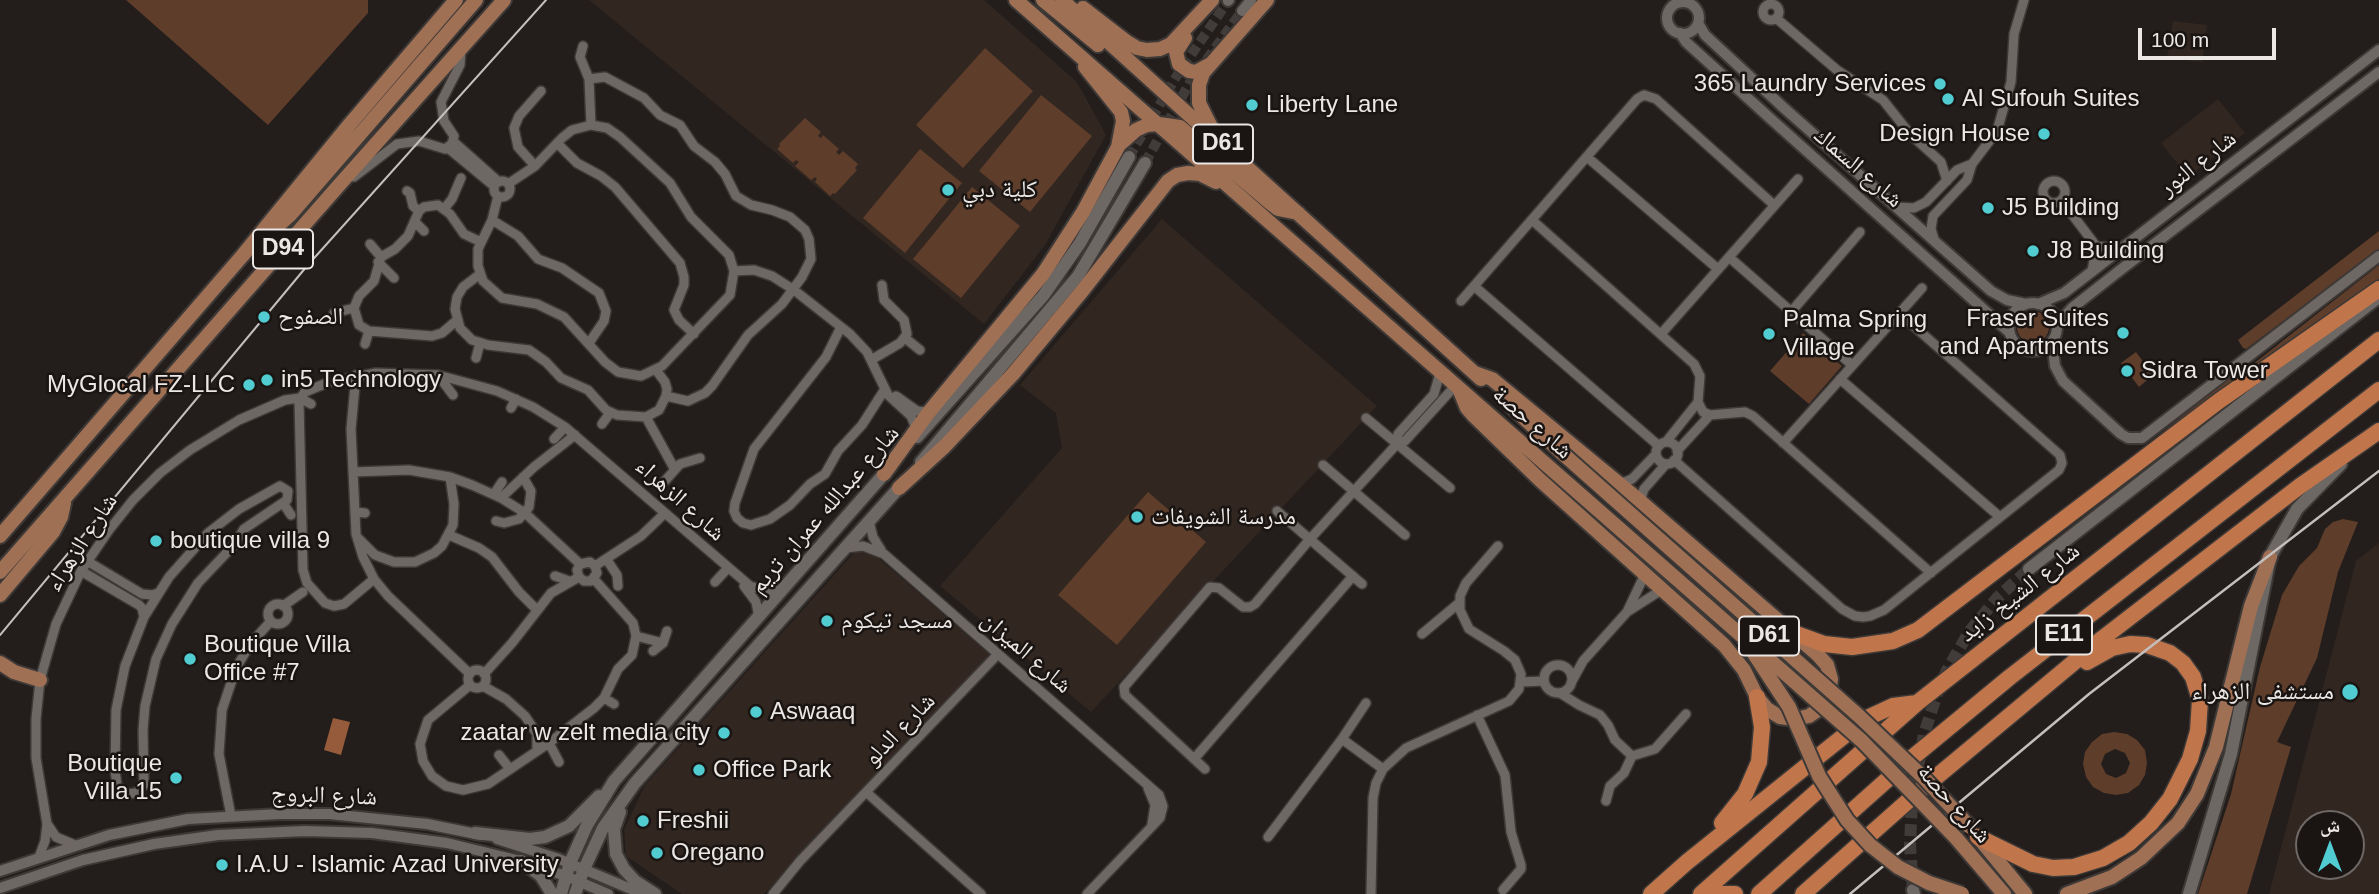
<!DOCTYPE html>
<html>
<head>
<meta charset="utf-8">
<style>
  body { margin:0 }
  #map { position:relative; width:2379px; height:894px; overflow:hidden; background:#231e1b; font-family:Helvetica,"Noto Naskh Arabic",sans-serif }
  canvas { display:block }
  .north { position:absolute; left:2295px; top:810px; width:70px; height:70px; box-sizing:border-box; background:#1a1512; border:2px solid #6e6966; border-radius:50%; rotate:0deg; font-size:19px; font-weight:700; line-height:28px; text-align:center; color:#ebe7e5 }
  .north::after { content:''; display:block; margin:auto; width:24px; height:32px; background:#51ccd1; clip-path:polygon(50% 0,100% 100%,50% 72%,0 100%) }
  .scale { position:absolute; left:2138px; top:28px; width:138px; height:32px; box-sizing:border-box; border:4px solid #ebe7e5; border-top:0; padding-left:9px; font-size:21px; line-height:24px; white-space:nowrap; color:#ebe7e5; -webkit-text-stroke:5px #1a1512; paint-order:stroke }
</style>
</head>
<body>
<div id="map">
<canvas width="2379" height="894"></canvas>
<div class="north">ش</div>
<div class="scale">100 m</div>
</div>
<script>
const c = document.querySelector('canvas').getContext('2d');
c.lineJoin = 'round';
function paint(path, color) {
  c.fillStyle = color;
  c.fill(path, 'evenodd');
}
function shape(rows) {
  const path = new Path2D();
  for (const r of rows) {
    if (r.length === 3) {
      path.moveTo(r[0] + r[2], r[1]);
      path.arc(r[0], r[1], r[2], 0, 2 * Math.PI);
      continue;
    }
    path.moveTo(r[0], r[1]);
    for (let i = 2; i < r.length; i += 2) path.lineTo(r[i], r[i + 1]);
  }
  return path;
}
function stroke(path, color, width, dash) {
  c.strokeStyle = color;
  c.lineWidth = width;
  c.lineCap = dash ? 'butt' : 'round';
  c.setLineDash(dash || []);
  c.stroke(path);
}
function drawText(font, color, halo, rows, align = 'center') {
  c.font = font + ' Helvetica,"Noto Naskh Arabic",sans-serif';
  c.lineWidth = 5;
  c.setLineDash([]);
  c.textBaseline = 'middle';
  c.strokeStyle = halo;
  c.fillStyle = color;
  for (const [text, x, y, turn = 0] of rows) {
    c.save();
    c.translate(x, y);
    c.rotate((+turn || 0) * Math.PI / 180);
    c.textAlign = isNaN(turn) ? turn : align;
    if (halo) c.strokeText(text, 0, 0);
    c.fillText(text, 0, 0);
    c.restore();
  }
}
paint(shape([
  [589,0,984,0,1077,82,1106,135,1045,245,984,324],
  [2173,21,2207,25,2202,62,2167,58],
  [2218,99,2245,133,2188,177,2161,143],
  [1162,219,1377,406,1091,712,940,586,1062,448,1056,413,1020,385],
  [2379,543,2379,894,2269,894,2356,561],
  [2309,824,2351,824,2351,866,2309,866],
  [862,544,990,655,764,894,682,894,626,856,624,830,645,785]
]), '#312620');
paint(shape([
  [126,0,368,0,368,13,268,125],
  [985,48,1033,91,963,168,916,125],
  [1041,95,1092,136,1030,212,979,171],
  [805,118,821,132,818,136,821,138,823,135,839,149,836,152,839,155,843,151,858,164,855,168,857,170,835,194,833,193,830,196,815,182,817,179,815,177,811,180,795,166,799,162,796,160,793,163,777,149,780,146,779,144],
  [920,149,962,183,905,253,863,218],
  [972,187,1020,226,961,298,913,259],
  [2379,231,2379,249,2246,349,2243,348,2238,340],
  [2379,265,2379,279,2146,448,2146,445,2239,371,2243,372],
  [2033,327,16],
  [1803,333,1842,366,1809,404,1770,371],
  [2136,352,2153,375,2139,387,2121,363],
  [1148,492,1206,542,1117,645,1058,595],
  [2343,519,2358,522,2338,572,2317,658,2277,742,2291,747,2247,894,2198,894,2231,794,2260,667,2282,595,2299,566,2317,548,2325,529,2333,522],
  [2114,732,2127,734,2137,740,2145,750,2147,763,2145,775,2139,785,2128,793,2116,795,2104,793,2093,787,2086,777,2083,764,2085,752,2092,742,2102,734],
  [2115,749,2125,753,2130,763,2126,773,2116,778,2106,774,2101,764,2105,754]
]), '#5e3d2b');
paint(shape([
  [333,718,350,722,341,755,324,750]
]), '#965b3a');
stroke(shape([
  [1129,157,1176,77,1228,1],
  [1145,163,1189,84,1242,11]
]), '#413c39', 10, [10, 5]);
stroke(shape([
  [1913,890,1910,845,1912,800,1924,734,1938,691,1947,670,1969,632,1997,598,2029,569]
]), '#413c39', 12, [12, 6]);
const minor = shape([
  [1771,12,8],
  [1776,18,1837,70,1883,100,1910,134,1941,162,1947,181],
  [583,46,580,57,589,79,591,125],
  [589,79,605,77,644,98,660,115,680,125,694,146,715,162,725,174,736,196,751,205,772,210,790,217,805,230,809,239,811,259,802,277,782,304,748,335,712,386,705,393,688,401,666,396],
  [454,142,499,182],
  [557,143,577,163,601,176,615,187,680,263,684,277,684,285,674,310,679,320,694,334],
  [448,148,494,186],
  [1587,157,1718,269],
  [535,166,518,147,514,128,519,116,541,91],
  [354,177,397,144,419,141,445,149,452,144,454,136,444,121,441,102,460,65,461,50],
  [2054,192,11],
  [502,189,8],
  [407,191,410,193,413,206,419,211],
  [498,196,492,220,478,249,478,266,483,281,502,298,537,304,564,317,605,362,618,372,641,376,662,366,730,295,734,271,729,255,691,217,670,183,620,137,607,128,591,125,572,130,562,138,535,166,508,184],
  [2062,201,2096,246,2123,249],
  [1897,207,1914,208,1926,202,1957,170,1972,164,1997,131,2011,82,2014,34,2024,0],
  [444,209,452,199,461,178],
  [492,220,518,236,538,259,562,268,599,293,606,311,604,321,589,343],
  [1532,220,1694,364,1700,376,1698,402,1703,412,1710,415,1745,412,1753,416,1931,573],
  [415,222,424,231],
  [1935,242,1931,229,1933,216,1967,180,1972,164],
  [370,244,381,257],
  [1729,257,1852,365],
  [378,262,394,278],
  [734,271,754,270,772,276,794,290,850,334,867,352,888,395,911,416,916,428],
  [2092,272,2096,246],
  [480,274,463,287,457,297,455,309,460,328,472,340,488,345,529,350,546,362,561,378,588,390,606,410,617,415,646,417,659,410,666,396,667,389,665,382,656,370],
  [1474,286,1659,446],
  [1461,301,1637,99,1644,95,1656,99,1774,205],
  [1791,312,1860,232],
  [334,313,354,308],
  [456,321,442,333,432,336,369,331,359,325,354,308,359,296,374,281,381,257,395,249,408,236,419,211,424,207,438,205,450,214,464,234,481,242],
  [841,327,826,357,754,449,735,503,734,511,737,518,743,523,751,525,770,519,790,505,810,484,825,474,838,451,862,425,885,389],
  [1661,334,1798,179],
  [905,338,920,350],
  [365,344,369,331],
  [476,358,480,343],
  [871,360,900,343,907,334,904,320,884,300,882,285],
  [356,375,351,429,356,534,363,557,374,579,388,596,470,674],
  [438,375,453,395],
  [1840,379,2000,517],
  [896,396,917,411,929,412],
  [299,400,305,392,329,382,376,373,438,375,497,391,533,407,565,427,750,586,766,591,783,589],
  [299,402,303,570,307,583,325,603,334,606,344,604,374,579],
  [511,408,516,399],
  [646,417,674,468],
  [1366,418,1450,488],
  [602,424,610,413],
  [554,439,565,427],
  [1666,442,1698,402],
  [1667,453,11],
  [1783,443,1922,288],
  [1397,444,1398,434,1434,394,1440,373],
  [1677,451,1710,415],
  [1674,460,1842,609,1855,616,1863,617,1870,616,1884,610,2059,470,2062,463,2060,455,1899,313],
  [1323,465,1405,535],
  [353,472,409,470,450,477,472,485,501,498,525,513,580,564],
  [664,482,680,464,700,458],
  [1620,484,1632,479,1656,454],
  [280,486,288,491,287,500,244,529,234,545,198,583,172,624,156,659,145,706,143,730,144,785,136,793,125,794,117,785,115,770,116,710,125,666,144,617,169,577,208,533,239,509,280,486],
  [494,494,502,482],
  [501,498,534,467,575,435],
  [1640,501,1644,489,1666,464],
  [283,503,291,515],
  [1277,511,1362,584],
  [355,512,365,513],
  [496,521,504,523,519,519,529,507,531,491,523,477],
  [869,521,873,537,881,550],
  [449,535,479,548,492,557,519,592,537,610],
  [359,539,375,555,394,562,415,562,434,553,442,546,453,525,454,504,450,477],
  [846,548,863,546,884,554,1159,795,1163,806,1160,818,1087,894],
  [607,560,617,575,618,586],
  [87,561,142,594,153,595,158,593],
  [595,566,641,536,665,513],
  [81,571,139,605,142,608,144,617],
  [555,576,569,581],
  [715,582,728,568],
  [744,586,756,602,759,617],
  [278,614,10],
  [283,606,303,592],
  [1627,612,1645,574],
  [1422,634,1459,603],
  [636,636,663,643],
  [653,651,663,643,667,631],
  [1558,679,14],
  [477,679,9],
  [484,674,512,643,551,593,579,577,584,581,591,581,597,573,595,566,590,562,580,564,577,570,579,577],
  [1521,682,1544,681],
  [1571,683,1583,661,1627,612,1663,589],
  [470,685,428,720,420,744,423,761,432,776,446,786,463,790,488,784,549,743,594,708,604,698,618,669,632,655,636,636,633,623,594,579],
  [483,686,506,699,525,716,537,734,537,751],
  [1560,693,1579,705,1600,715,1608,725,1615,740,1632,756],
  [604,698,614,704],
  [1477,715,1505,775,1511,832,1521,865,1521,869,1503,890],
  [1342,739,1383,769],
  [549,743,559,762],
  [499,755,510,769],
  [1194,759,1353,576],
  [1205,769,1125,695,1124,687,1210,587,1219,588,1243,607,1250,607,1255,604,1310,539,1397,444,1405,441,1455,386],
  [1148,788,1155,805,1152,824],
  [866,792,981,894],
  [1606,801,1610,786,1624,773,1632,756,1655,749,1686,714],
  [231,816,219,754,222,710,236,668,251,643,271,621],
  [48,825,56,837,75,845],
  [1268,837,1342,739,1366,703],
  [39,857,45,841,47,824,36,758,36,719,40,680,56,624,81,571,109,530,133,500,160,473,190,450,239,420,285,400,300,398,311,404],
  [773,894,800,861,998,654],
  [1371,894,1373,798,1376,783,1383,769,1406,748,1509,701,1519,689,1521,674,1515,660,1504,651,1469,629,1460,610,1460,596,1466,583,1498,546]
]);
const tertiary = shape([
  [1228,1,1229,0],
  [1683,18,16],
  [1242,11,1251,0],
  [1698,23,1705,35,1784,108,1991,291,2007,300,2026,304],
  [1680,33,1686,42,1772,120,2009,332],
  [2033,327,24],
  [2038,304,2064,293,2379,50],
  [2056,326,2072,308,2119,271,2379,72],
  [2052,341,2055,366,2063,381,2121,434,2128,438,2142,438,2379,256],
  [497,839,559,859,643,894],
  [0,871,109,835,188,819,280,814,329,814,427,824,481,835],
  [0,888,83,860,154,844,218,835,305,831,372,833,447,843,521,861,566,876,608,894]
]);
const secondary = shape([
  [917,437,1043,296,1080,243,1129,157],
  [921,462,1078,276,1145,163],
  [2029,569,2376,299],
  [620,812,614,829,616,854,624,869,635,881,655,894],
  [475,833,530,839,545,837,569,826,599,796],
  [521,861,541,876,552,894],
  [1913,890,1914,894],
  [561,894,570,863,587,825,614,781,891,466],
  [575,894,584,869,603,828,635,783,905,481],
  [2189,894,2231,754,2270,557,2297,509,2341,464]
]);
const primary = shape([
  [1016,0,1743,637],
  [1043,0,1098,45],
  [1062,0,1481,379],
  [1083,8,1127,42,1137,48,1147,50,1160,49,1171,44,1212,0],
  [1185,38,1176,52,1179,64,1189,71,1196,72,1209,65],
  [1211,127,1199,103,1199,85,1203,73,1267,0],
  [1119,145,1136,130,1147,125,1159,124,1180,127,1269,202,1278,209,1298,213],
  [271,232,291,214,476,0],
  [1460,391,1467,408,1473,415,1540,480,1724,645,1744,670,1757,697,1767,709,1780,717,1795,719,1809,716,1822,707,1829,694,1831,679,1827,665,1818,655,1640,501,1492,379,1475,373],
  [1512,407,1562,453],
  [884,474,929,412,1043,274,1083,212,1118,147,1123,121,1121,112,1085,67],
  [899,488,945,446,1013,374,1083,290,1168,181,1177,175,1188,173,1200,174,1216,182],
  [0,536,243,255,350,124,456,0],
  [0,572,340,184,504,0],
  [0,595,53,532,61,517,64,503],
  [0,663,14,672,40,680],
  [1956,838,2004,894],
  [1979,838,2025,894],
  [2067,894,2112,877,2141,858,2178,823,2197,794,2216,747,2251,606,2270,557]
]);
const motorway = shape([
  [1791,632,1824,644,1852,647,1893,641,1918,630,2219,401,2379,289],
  [1722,823,1745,794,1759,762,1762,727,1757,697],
  [1978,837,2033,864,2053,868,2074,867,2103,858,2129,843,2151,823,2170,799,2190,759,2198,731,2200,700,2193,677,2183,663,2170,653,2147,645,2130,644,2112,648,2087,662],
  [1651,894,1687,862,1865,719,1893,706,1917,703],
  [1701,894,1917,703,2379,340],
  [1712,894,1735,894],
  [1759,894,1907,762,2010,677,2379,390],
  [1803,894,1917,793,2103,638,2300,486,2379,431]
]);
stroke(minor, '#3d3937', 12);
stroke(tertiary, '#3d3937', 14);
stroke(secondary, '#3d3937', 16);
stroke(primary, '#3d3937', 18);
stroke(motorway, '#3d3937', 19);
stroke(minor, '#6e6864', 9);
stroke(tertiary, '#6e6864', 10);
stroke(secondary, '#6e6864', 12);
stroke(primary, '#a07055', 14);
stroke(motorway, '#c1754b', 16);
stroke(shape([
  [0,635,307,266,546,0]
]), '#c3bfbd', 2);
stroke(shape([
  [1850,894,2089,694,2379,471]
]), '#c3bfbd', 2.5);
const primaryBridge = shape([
  [1562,453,1860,717,1924,778,1970,827],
  [1743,637,1789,707,1819,776,1847,820,1870,845,1898,867,1929,883,1962,894],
  [1755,647,1862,741,1956,838]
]);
stroke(primaryBridge, '#3d3937', 18, []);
stroke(primaryBridge, '#a07055', 14);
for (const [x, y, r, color] of [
  [1940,84,7,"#51ccd1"],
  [1948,99,7,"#51ccd1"],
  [1252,105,7,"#51ccd1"],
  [2044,134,7,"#51ccd1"],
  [948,190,7,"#51ccd1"],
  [1988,208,7,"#51ccd1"],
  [2033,251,7,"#51ccd1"],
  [264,317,7,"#51ccd1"],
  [2123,333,7,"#51ccd1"],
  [1769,334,7,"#51ccd1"],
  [2127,371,7,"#51ccd1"],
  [267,380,7,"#51ccd1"],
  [249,385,7,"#51ccd1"],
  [1137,517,7,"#51ccd1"],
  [156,541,7,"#51ccd1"],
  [827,621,7,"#51ccd1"],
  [190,659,7,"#51ccd1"],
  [2350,692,9,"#51ccd1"],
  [756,712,7,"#51ccd1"],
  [724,733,7,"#51ccd1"],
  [699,770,7,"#51ccd1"],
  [176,778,7,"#51ccd1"],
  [643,821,7,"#51ccd1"],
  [657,853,7,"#51ccd1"],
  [222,865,7,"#51ccd1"]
]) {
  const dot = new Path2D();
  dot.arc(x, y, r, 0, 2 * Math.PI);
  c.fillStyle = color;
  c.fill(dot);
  stroke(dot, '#1a1512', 2.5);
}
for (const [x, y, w] of [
  [1223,144,60],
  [283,249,60],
  [2064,635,56],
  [1769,636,60]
]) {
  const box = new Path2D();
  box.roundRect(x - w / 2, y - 19.5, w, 39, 5);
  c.fillStyle = '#1a1512';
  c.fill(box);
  stroke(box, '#ebe7e5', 2);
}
drawText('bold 23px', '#ebe7e5', null, [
  ["D61",1223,144],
  ["D94",283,249],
  ["E11",2064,635],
  ["D61",1769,636]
]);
drawText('24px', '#ebe7e5', '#1a1512', [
  ["365 Laundry Services",1926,84,"right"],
  ["Al Sufouh Suites",1962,99],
  ["Liberty Lane",1266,105],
  ["Design House",2030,134,"right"],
  ["كلية دبي",962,190],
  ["J5 Building",2002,208],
  ["J8 Building",2047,251],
  ["الصفوح",278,317],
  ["Fraser Suites",2109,319,"right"],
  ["and Apartments",2109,347,"right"],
  ["Palma Spring",1783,320],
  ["Village",1783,348],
  ["Sidra Tower",2141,371],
  ["in5 Technology",281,380],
  ["MyGlocal FZ-LLC",235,385,"right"],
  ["مدرسة الشويفات",1151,517],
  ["boutique villa 9",170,541],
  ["مسجد تيكوم",841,621],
  ["Boutique Villa",204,645],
  ["Office #7",204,673],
  ["مستشفى الزهراء",2334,692,"right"],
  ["Aswaaq",770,712],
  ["zaatar w zelt media city",710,733,"right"],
  ["Boutique",162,764,"right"],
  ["Villa 15",162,792,"right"],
  ["Office Park",713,770],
  ["Freshii",657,821],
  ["Oregano",671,853],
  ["I.A.U - Islamic Azad University",236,865]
], 'left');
drawText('24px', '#ebe7e5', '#1a1512', [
  ["شارع النور",2198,164,-38],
  ["شارع السماك",1858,168,41],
  ["شارع حصة",1532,423,41],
  ["شارع الزهراء",680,500,42],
  ["شارع عبدالله عمران تريم",825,510,-49],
  ["شارع الزهراء",82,543,-57],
  ["شارع الشيخ زايد",2020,593,-38],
  ["شارع الميزان",1026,653,41],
  ["شارع الدلو",900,730,-46],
  ["شارع البروج",324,796,2],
  ["شارع حصة",1954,804,48]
]);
</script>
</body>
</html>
